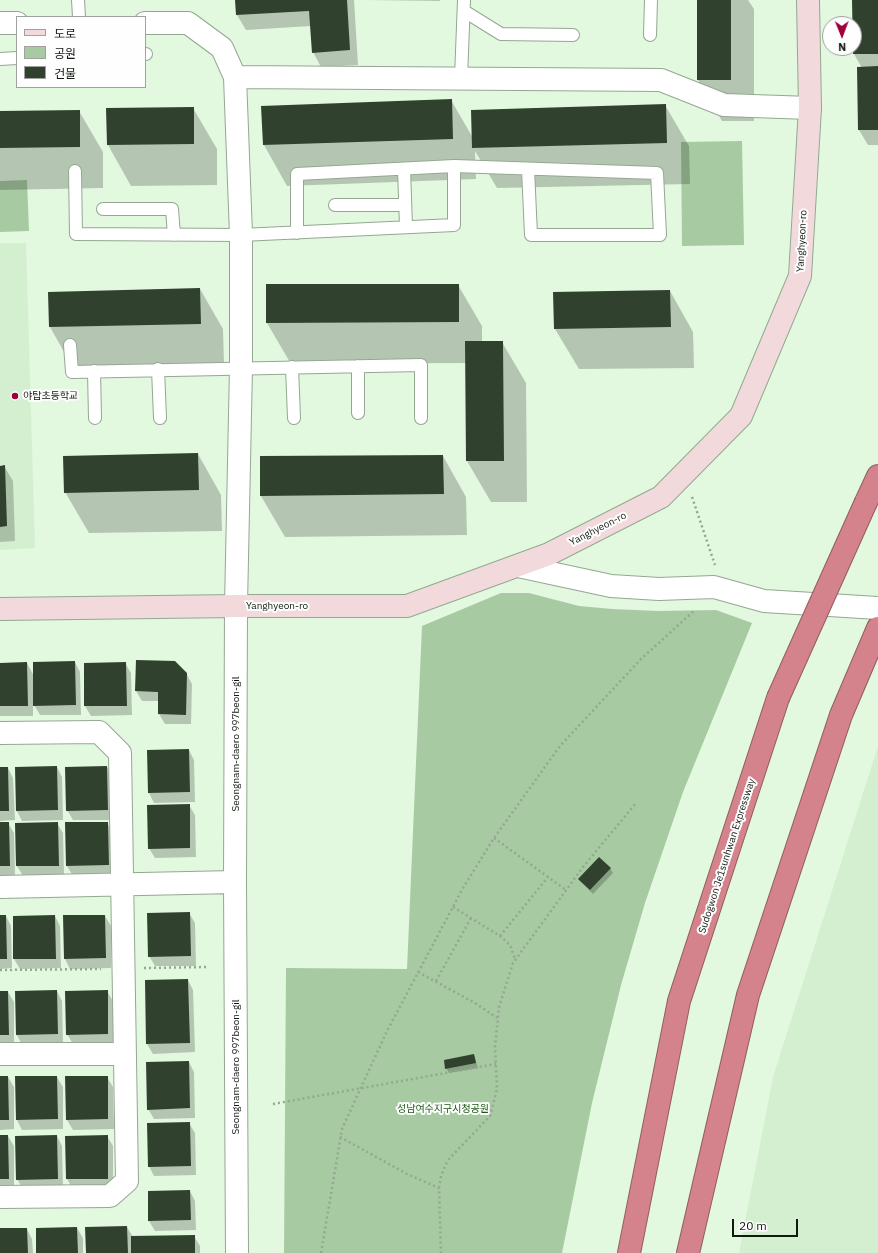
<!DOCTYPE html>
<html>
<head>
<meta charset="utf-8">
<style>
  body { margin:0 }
  #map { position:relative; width:878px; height:1253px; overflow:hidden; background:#e2f8df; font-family:"IBM Plex Sans","Noto Sans KR",sans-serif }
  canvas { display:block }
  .legend { position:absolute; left:16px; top:16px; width:130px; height:72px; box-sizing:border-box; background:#fefefe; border:1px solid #9fa29f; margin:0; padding:5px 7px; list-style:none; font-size:12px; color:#111910 }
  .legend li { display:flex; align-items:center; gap:8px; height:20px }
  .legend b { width:20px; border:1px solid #9fa29f }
  .north { position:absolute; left:822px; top:16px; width:40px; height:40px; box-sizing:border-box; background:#fefefe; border:1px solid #9fa29f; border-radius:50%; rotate:179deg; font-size:11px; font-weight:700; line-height:16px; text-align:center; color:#111910 }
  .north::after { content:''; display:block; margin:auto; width:14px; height:18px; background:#a10139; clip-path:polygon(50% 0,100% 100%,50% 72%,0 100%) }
  .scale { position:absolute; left:732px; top:1219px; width:66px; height:18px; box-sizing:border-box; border:2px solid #111910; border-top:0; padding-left:5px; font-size:12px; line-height:14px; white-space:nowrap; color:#111910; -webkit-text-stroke:3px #fefefe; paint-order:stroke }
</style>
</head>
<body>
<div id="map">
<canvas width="878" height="1253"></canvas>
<ul class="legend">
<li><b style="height:5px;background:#f2dadc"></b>도로</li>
<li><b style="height:11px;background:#a7caa2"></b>공원</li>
<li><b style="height:11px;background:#30422e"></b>건물</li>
</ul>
<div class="north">N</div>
<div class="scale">20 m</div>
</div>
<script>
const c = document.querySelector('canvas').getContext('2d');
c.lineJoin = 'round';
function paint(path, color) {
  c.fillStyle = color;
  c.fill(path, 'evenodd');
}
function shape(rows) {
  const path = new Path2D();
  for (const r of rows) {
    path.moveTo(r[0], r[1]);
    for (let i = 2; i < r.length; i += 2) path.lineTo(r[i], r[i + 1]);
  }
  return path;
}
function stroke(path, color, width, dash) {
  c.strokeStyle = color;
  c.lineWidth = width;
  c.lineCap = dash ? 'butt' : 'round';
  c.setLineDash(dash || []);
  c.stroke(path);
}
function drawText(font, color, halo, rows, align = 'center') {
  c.font = font + ' "IBM Plex Sans","Noto Sans KR",sans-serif';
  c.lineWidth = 4;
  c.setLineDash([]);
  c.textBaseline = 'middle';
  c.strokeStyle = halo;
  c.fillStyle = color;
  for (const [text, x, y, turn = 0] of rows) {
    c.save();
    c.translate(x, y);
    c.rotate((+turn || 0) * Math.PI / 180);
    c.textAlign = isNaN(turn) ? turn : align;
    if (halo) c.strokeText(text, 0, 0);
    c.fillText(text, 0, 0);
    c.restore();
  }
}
paint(shape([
  [0,243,26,243,35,548,0,550],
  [878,746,878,1253,739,1253,773,1077]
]), '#d4efd0');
paint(shape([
  [742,141,744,245,682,246,681,142],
  [27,180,29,231,0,232,0,181],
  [501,593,529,593,579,606,612,609,658,611,716,610,752,623,683,792,645,903,621,985,592,1103,562,1253,284,1253,286,968,407,969,422,626]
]), '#a7caa2');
paint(shape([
  [236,0,354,0,358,65,321,67,313,52,311,26,246,30,237,15],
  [367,0,440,0,440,1],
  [685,0,748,0,754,9,754,121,722,121,698,80,698,0],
  [853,0,878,0,878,145,868,145,859,130,862,68,854,54],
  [451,100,473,138,665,105,689,146,690,184,497,188,475,151,476,179,287,186,264,145,263,107],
  [193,108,217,149,217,185,131,186,108,145],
  [79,111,103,152,103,188,0,190,0,112],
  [458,285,482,326,482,342,502,342,526,383,527,502,491,502,467,461,466,363,291,364,267,323],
  [200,289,223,329,224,364,73,368,50,327,49,293],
  [670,291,693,332,694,368,579,369,555,329],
  [198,454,221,495,222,531,89,533,65,492],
  [443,456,466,497,467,535,285,537,261,496],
  [4,466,13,481,15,541,0,542,0,467],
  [75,662,80,672,81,715,40,715,33,703,33,716,0,716,0,664,27,663,34,676],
  [125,663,131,673,132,715,91,716,85,706,85,664],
  [186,673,192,684,191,724,165,724,159,714,159,701,142,701,136,691],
  [148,750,189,750,194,760,195,802,154,803,149,793],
  [57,767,62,777,63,820,22,821,17,811],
  [107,767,113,777,113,820,73,820,67,810],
  [0,768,8,768,13,778,15,820,0,821],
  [189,805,195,815,196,857,155,858,149,848],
  [0,823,8,823,14,833,15,876,0,876],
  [57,823,63,833,64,875,23,876,17,866,16,824],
  [107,823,113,833,114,875,73,876,67,866],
  [610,868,613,873,593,894,579,880],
  [189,913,195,923,196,966,155,966,149,956],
  [0,916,6,916,11,926,12,968,0,969],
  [55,916,60,926,61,968,20,969,14,959,14,917],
  [105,916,111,926,111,968,70,969,65,959],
  [188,980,193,990,195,1052,153,1054,147,1044],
  [57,991,62,1001,63,1044,22,1045,17,1035],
  [107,991,113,1001,114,1044,73,1044,67,1034],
  [0,992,8,992,14,1002,14,1044,0,1045],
  [474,1055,478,1068,449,1073,446,1068],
  [189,1062,194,1072,195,1118,154,1119,148,1109],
  [0,1077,8,1077,14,1087,14,1129,0,1130],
  [57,1077,63,1087,63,1129,22,1130,17,1120],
  [107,1077,113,1087,114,1129,73,1130,67,1120],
  [189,1123,195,1133,196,1175,154,1176,149,1166],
  [0,1136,8,1136,14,1146,14,1189,0,1189],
  [57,1136,62,1146,63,1189,23,1189,17,1179],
  [107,1136,113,1146,113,1188,73,1189,67,1179,66,1137],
  [190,1191,195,1201,196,1230,155,1231,149,1221],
  [127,1227,133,1237,194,1236,200,1246,200,1253,87,1253],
  [77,1228,83,1238,83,1253,37,1253],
  [0,1229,27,1229,32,1239,33,1253,0,1253]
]), '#0003');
paint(shape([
  [235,0,347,0,350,50,312,53,309,11,236,15],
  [697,0,731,0,731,80,697,80],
  [852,0,878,0,878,54,853,54],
  [878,66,878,130,858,130,857,67],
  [452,99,453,139,263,145,261,106],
  [666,104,667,143,472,148,471,110],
  [194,107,194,144,107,145,106,108],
  [80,110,80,147,0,148,0,111],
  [266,284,459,284,459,322,266,323],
  [200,288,201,324,49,327,48,292],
  [670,290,671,327,554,329,553,292],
  [465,341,503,341,504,461,466,461],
  [198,453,199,490,64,493,63,456],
  [443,455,444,494,260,496,260,456],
  [5,465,7,526,0,527,0,466],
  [136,660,175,661,187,673,186,715,158,714,158,692,135,691],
  [75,661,76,705,33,706,33,662],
  [27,662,28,706,0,706,0,663],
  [126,662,127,706,84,706,84,663],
  [189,749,190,792,148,793,147,750],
  [57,766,58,810,16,811,15,767],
  [107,766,108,810,66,811,65,767],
  [0,767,8,767,9,811,0,811],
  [190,804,190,848,148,849,147,805],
  [0,822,9,822,10,866,0,866],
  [58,822,59,866,16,866,15,823],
  [65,822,108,822,109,865,66,866],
  [599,857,611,868,590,890,578,879],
  [190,912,191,956,148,957,147,913],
  [0,915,6,915,7,959,0,959],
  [55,915,56,959,13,959,13,916],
  [63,915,105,915,106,958,64,959],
  [188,979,190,1043,146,1044,145,980],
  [57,990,58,1034,16,1035,15,991],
  [108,990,108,1034,66,1035,65,991],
  [0,991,8,991,9,1035,0,1035],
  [474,1054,476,1063,445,1069,444,1060],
  [189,1061,190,1108,147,1110,146,1062],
  [0,1076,8,1076,9,1120,0,1120],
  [15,1076,57,1076,58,1119,16,1120],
  [65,1076,108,1076,108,1119,66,1120],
  [190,1122,191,1166,148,1167,147,1123],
  [0,1135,8,1135,9,1179,0,1179],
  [57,1135,58,1179,16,1180,15,1136],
  [108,1135,108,1179,66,1179,65,1136],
  [190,1190,191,1220,148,1221,148,1191],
  [127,1226,128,1253,86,1253,85,1227],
  [77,1227,78,1253,36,1253,36,1228],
  [0,1228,27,1228,28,1253,0,1253],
  [195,1235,195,1253,131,1253,131,1236]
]), '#30422e');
const lane = shape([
  [78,0,79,17],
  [464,11,501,34,573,35],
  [650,35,651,0],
  [145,54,146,54],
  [0,59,17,58],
  [461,78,464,0],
  [454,166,657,173,660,235,531,235,528,169],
  [404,169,406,227],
  [75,171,76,234,241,235,454,225,454,166,297,174,297,233],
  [335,205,405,205],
  [103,209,172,209,174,235],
  [70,345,72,372,421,365,421,418],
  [358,366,358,413],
  [292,367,294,418],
  [158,369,160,418],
  [94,371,95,418]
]);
const street = shape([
  [0,23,17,23],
  [145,23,188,23,222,48,235,77,661,80,724,105,810,108],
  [235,77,241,235,241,367,236,606,235,882,237,1253],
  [518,566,611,586,659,589,714,587,764,601,878,608],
  [0,733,99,732,120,753,127,1181,110,1196,0,1197],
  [0,887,235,882],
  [0,1054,124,1054]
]);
const secondary = shape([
  [0,609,236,606,407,606,549,554,661,497,741,416,800,276,810,108,808,0]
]);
const highway = shape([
  [866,502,878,476],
  [629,1253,679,1001,778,698],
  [688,1253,748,995,841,715,878,628]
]);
stroke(lane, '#94a891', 14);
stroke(street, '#94a891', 24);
stroke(secondary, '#94a891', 24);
stroke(highway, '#905d60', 24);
stroke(shape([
  [692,497,715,565],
  [494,838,566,890],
  [453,907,500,936,510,945,515,959],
  [500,936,548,877],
  [144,968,208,967],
  [0,970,101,969],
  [418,972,475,1003,497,1018],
  [436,981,471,918],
  [273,1104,496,1064],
  [340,1137,407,1174,439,1188,441,1253],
  [439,1188,441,1176,448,1160,490,1116,497,1089,495,1047,499,1007,513,963,583,867,636,803],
  [321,1253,342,1129,387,1031,463,888,494,838,560,746,641,659,695,610]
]), '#95a692', 2.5, [2, 3]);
stroke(lane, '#fff', 12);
stroke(street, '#fff', 22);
stroke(secondary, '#f2dadc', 22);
stroke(highway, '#d4828b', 22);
const highwayBridge = shape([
  [778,698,866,502]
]);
stroke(highwayBridge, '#905d60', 24, []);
stroke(highwayBridge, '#d4828b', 22);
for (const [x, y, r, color] of [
  [15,396,4,"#a10139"]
]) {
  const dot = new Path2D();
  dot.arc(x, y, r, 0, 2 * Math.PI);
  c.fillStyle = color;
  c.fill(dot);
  stroke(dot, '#fefefe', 1.5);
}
drawText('10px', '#111910', '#fefefe', [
  ["Yanghyeon-ro",802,241,-87],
  ["Yanghyeon-ro",598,529,-27],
  ["Yanghyeon-ro",277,606],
  ["Seongnam-daero 997beon-gil",236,744,-90],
  ["Sudogwon Je1sunhwan Expressway",727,856,-72],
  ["Seongnam-daero 997beon-gil",236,1067,-90]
]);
drawText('10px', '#111910', '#fefefe', [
  ["야탑초등학교",23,396]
], 'left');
drawText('10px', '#195711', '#fefefe', [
  ["성남여수지구시청공원",443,1109]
]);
</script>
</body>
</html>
